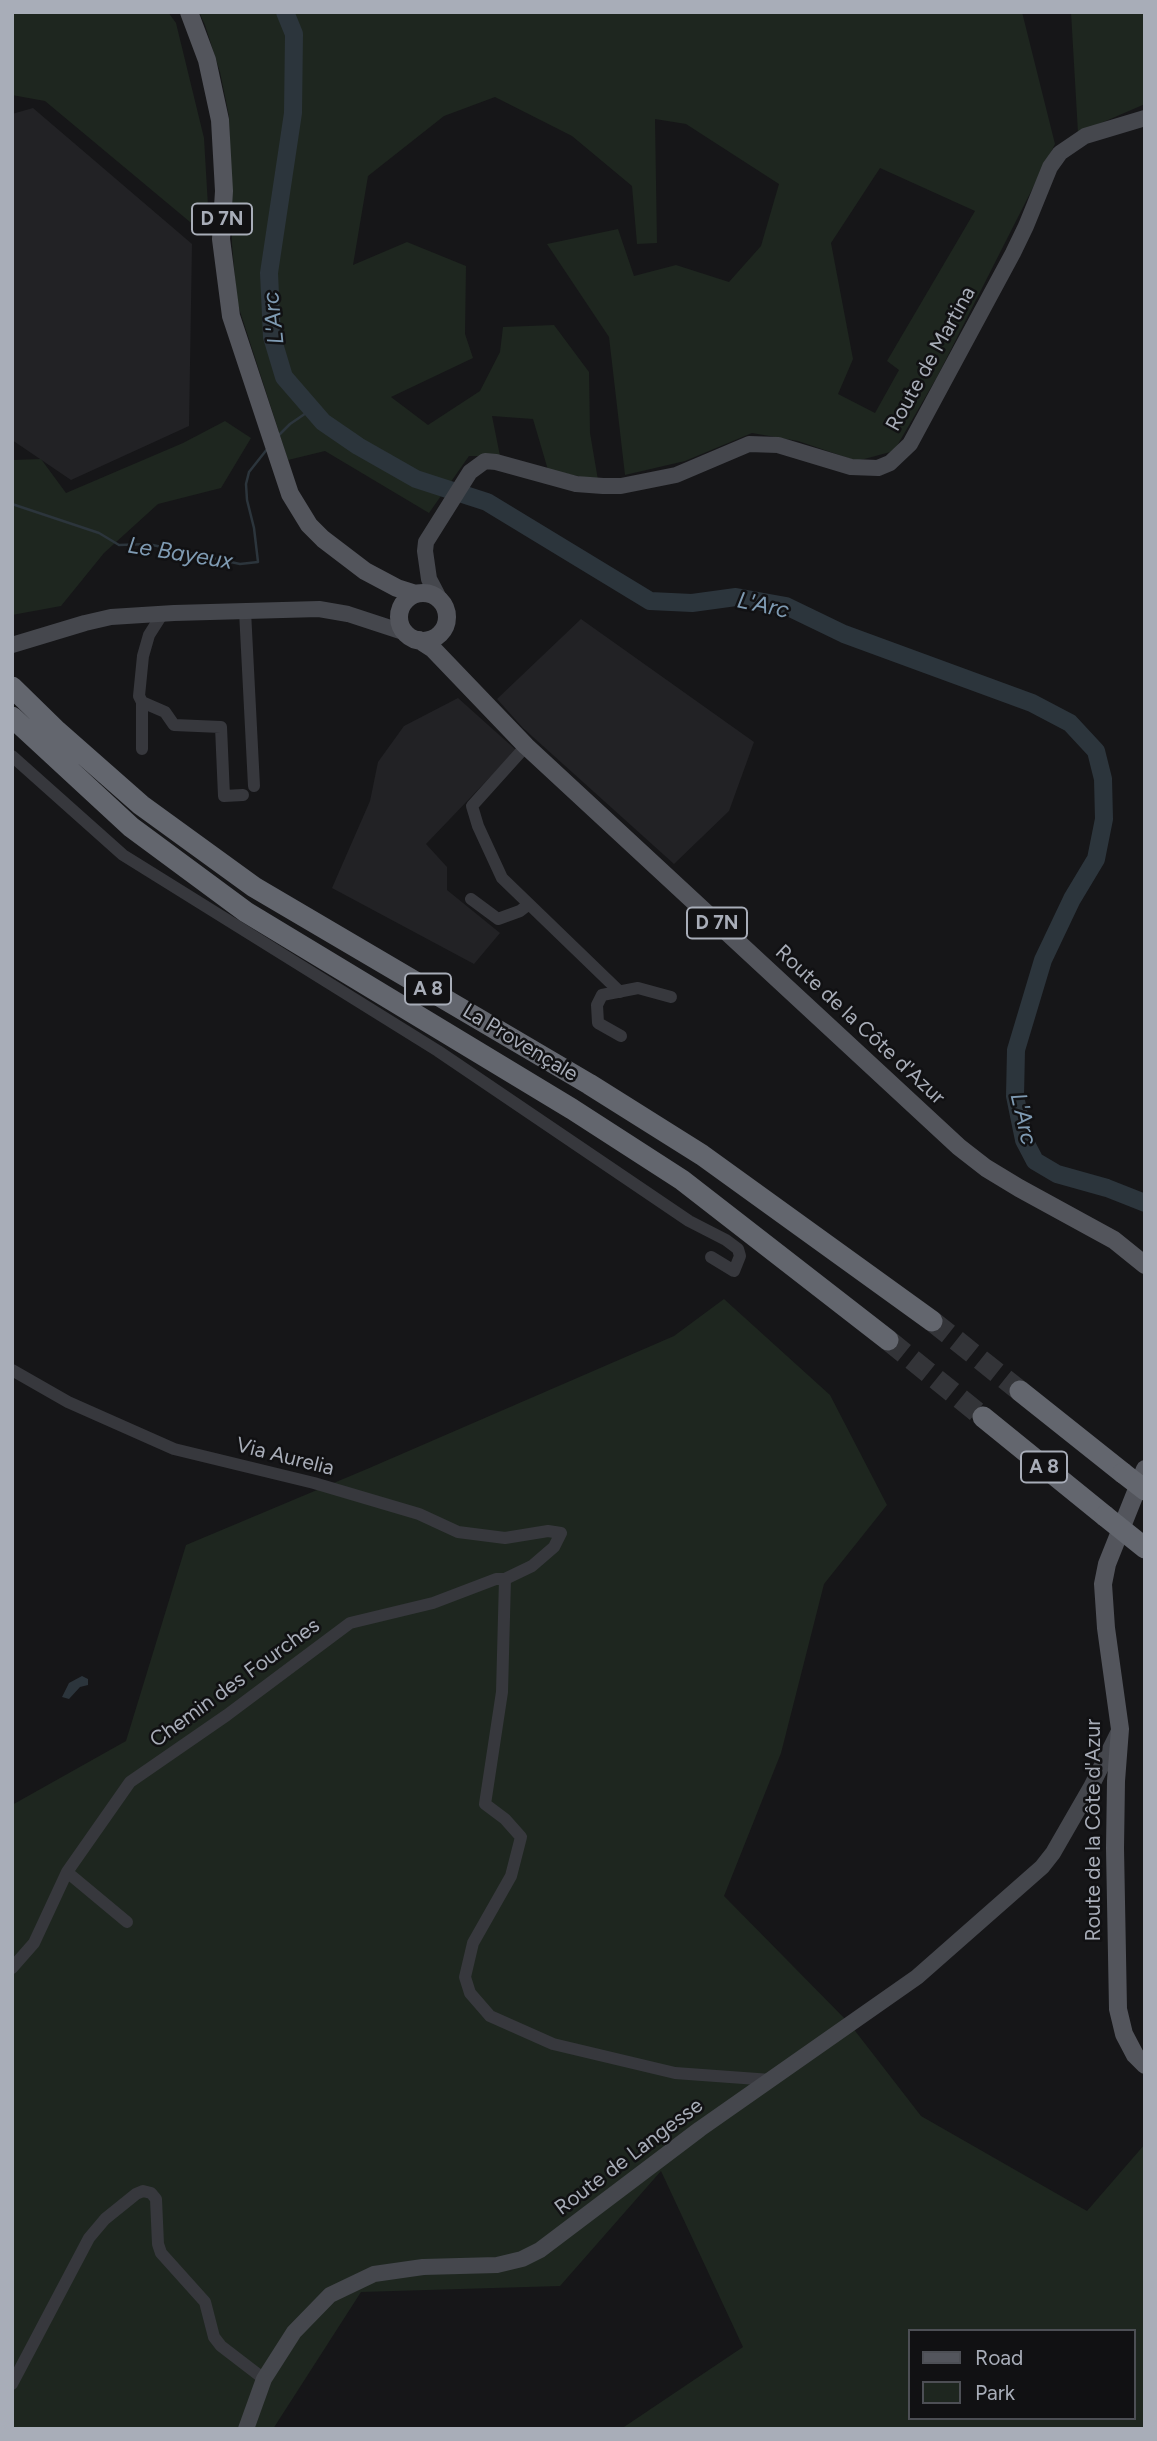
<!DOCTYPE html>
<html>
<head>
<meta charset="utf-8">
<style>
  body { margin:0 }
  #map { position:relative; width:1157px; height:2441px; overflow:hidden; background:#161618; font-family:Figtree,sans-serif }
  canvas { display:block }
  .frame { position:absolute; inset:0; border:14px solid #a8adb8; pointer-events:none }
  .legend { position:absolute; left:908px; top:2329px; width:228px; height:91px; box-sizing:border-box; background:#111113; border:2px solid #4d4f55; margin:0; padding:9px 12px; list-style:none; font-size:21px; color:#a8adb8 }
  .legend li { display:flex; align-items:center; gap:14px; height:35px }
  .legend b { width:35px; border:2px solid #4d4f55 }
</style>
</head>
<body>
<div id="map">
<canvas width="1157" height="2441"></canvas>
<div class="frame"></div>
<ul class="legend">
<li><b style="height:9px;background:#53555c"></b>Road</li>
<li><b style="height:19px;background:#1e261f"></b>Park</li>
</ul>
</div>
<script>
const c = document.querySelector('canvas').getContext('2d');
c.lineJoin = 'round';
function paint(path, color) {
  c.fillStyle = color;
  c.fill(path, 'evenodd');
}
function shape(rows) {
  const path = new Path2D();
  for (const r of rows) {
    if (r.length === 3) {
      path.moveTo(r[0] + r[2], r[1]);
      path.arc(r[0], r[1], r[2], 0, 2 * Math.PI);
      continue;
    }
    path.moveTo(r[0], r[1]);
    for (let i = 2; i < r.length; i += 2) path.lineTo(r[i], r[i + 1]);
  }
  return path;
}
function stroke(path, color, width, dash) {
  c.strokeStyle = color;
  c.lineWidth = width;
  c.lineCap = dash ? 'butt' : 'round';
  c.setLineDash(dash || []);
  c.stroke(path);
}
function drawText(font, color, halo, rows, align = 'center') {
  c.font = font + ' Figtree,sans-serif';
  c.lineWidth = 5;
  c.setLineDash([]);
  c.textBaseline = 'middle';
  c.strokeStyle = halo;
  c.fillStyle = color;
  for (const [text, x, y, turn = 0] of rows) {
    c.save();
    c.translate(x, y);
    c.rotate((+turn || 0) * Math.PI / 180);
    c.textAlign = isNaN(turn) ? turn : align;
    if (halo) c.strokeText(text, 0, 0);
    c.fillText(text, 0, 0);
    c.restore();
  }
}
paint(shape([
  [33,108,192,244,189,426,71,480,12,440,12,114],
  [581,619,754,742,729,811,674,864,523,728,497,699],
  [458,698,516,750,426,844,447,867,447,890,500,933,474,964,332,888,370,801,378,762,404,726]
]), '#222225');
paint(shape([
  [12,12,168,12,176,23,204,138,209,223,202,232,45,101,12,95],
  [199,12,1022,12,1055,144,937,377,894,451,857,461,798,441,752,433,685,461,625,475,609,337,547,244,618,229,634,276,676,265,729,282,761,246,779,184,686,124,655,119,657,243,637,244,632,186,572,136,495,97,444,116,368,176,353,265,407,242,466,266,465,334,473,358,391,397,428,425,480,391,500,352,503,327,554,325,589,372,590,433,598,480,548,470,533,419,492,416,500,456,469,456,429,513,325,451,288,460,237,302,232,244,229,116,220,72,205,25],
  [880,168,975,211,887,361,899,370,875,413,838,394,853,359,831,243],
  [1071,12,1145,12,1145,104,1078,133],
  [225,421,251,438,221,488,158,504,104,553,61,606,12,615,12,460,41,459,66,493,183,443],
  [724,1299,830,1395,887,1505,824,1584,781,1753,724,1896,849,2023,921,2116,1087,2211,1145,2144,1145,2429,621,2429,743,2347,661,2171,560,2286,361,2292,273,2429,12,2429,12,1805,126,1741,186,1545,367,1469,674,1336],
  [910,2331,1134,2331,1134,2418,910,2418]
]), '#1e261f');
paint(shape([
  [82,1676,88,1679,88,1685,80,1687,69,1699,62,1697,69,1683]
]), '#2c353c');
stroke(shape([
  [279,435,290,424,312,409],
  [12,504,99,533,119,545,148,544,240,564,258,562,254,528,247,500,246,484,249,472,268,448]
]), '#2c353c', 2.5);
stroke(shape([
  [285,12,294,34,293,113,269,273,272,337,284,377,323,422,358,446,416,479,487,502,650,601,692,603,736,597,786,606,844,634,1032,703,1070,723,1096,751,1103,779,1104,819,1096,859,1072,899,1043,960,1016,1050,1015,1096,1024,1140,1035,1161,1057,1174,1107,1188,1145,1203]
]), '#2c353c', 18);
stroke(shape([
  [932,1321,1020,1391],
  [888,1340,983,1417]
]), '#333438', 21, [21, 10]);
stroke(shape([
  [245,611,254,786],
  [163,613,149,635,143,656,139,696,142,702,165,712,174,725,221,727,224,796,243,795],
  [142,702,142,749],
  [526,746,472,806,478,826,502,878,620,992],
  [12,756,123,855,438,1051,689,1221,726,1240,738,1249,740,1256,734,1271,711,1257],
  [471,899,498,919,520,911,529,904],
  [621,1036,598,1023,597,1005,602,995,638,988,671,997],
  [12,1370,68,1402,174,1449,314,1483,419,1514,458,1532,505,1538,548,1531,561,1533,554,1547,532,1566,505,1579,496,1579,433,1603,350,1623,227,1715,130,1782,67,1872,34,1943,12,1968],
  [505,1579,502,1692,485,1804,505,1819,521,1837,511,1876,473,1943,465,1977,470,1993,490,2016,553,2044,675,2073,771,2080],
  [67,1872,127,1922],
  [12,2384,89,2238,105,2219,136,2194,143,2191,151,2193,156,2199,158,2244,161,2253,205,2302,214,2337,221,2346,264,2379]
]), '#37383d', 12);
stroke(shape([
  [440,600,429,579,425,551,426,542,470,472,485,461,496,462,576,484,603,486,621,486,676,475,749,444,778,445,851,467,878,468,890,463,910,444,1013,253,1026,226,1050,167,1060,153,1085,136,1145,118],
  [12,645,85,623,111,617,174,613,319,609,348,614,406,633],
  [246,2429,264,2379,294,2332,330,2295,374,2274,423,2267,497,2265,522,2259,540,2250,700,2129,917,1977,1042,1867,1053,1853,1091,1787,1119,1731]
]), '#45474d', 16);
stroke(shape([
  [189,12,207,60,220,120,224,191,221,239,231,316,290,494,309,525,323,539,365,571,397,588,416,594],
  [423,617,24],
  [419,640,433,649,526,746,959,1147,986,1168,1019,1188,1114,1240,1145,1265],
  [1145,1469,1107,1564,1103,1584,1106,1628,1120,1729,1116,1781,1115,1848,1118,2009,1124,2034,1135,2055,1145,2065]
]), '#53555c', 18);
stroke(shape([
  [12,687,57,731,141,805,254,887,589,1084,702,1155,932,1321],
  [12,717,131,827,246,912,572,1109,682,1180,888,1340],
  [1020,1391,1123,1473],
  [983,1417,1105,1516]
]), '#63666e', 21);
stroke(shape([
  [1123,1473,1145,1490],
  [1105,1516,1145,1548]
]), '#63666e', 21);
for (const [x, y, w] of [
  [222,219,60],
  [717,923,60],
  [428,989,46],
  [1044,1467,46]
]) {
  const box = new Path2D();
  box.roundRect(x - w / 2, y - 15.5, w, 31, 5);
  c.fillStyle = '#111113';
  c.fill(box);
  stroke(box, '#a8adb8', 2);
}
drawText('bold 19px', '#a8adb8', null, [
  ["D 7N",222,219],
  ["D 7N",717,923],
  ["A 8",428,989],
  ["A 8",1044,1467]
]);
drawText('21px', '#a8adb8', '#111113', [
  ["Route de Martina",931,359,-61],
  ["Route de la Côte d'Azur",860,1025,43],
  ["La Provençale",520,1043,31],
  ["Via Aurelia",285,1457,14],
  ["Chemin des Fourches",235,1683,-36],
  ["Route de la Côte d'Azur",1094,1830,-90],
  ["Route de Langesse",629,2157,-37]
]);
drawText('italic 23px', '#7f9bb3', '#111113', [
  ["L'Arc",274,318,-96],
  ["Le Bayeux",180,554,9],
  ["L'Arc",763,606,12],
  ["L'Arc",1023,1119,77]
]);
</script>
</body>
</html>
